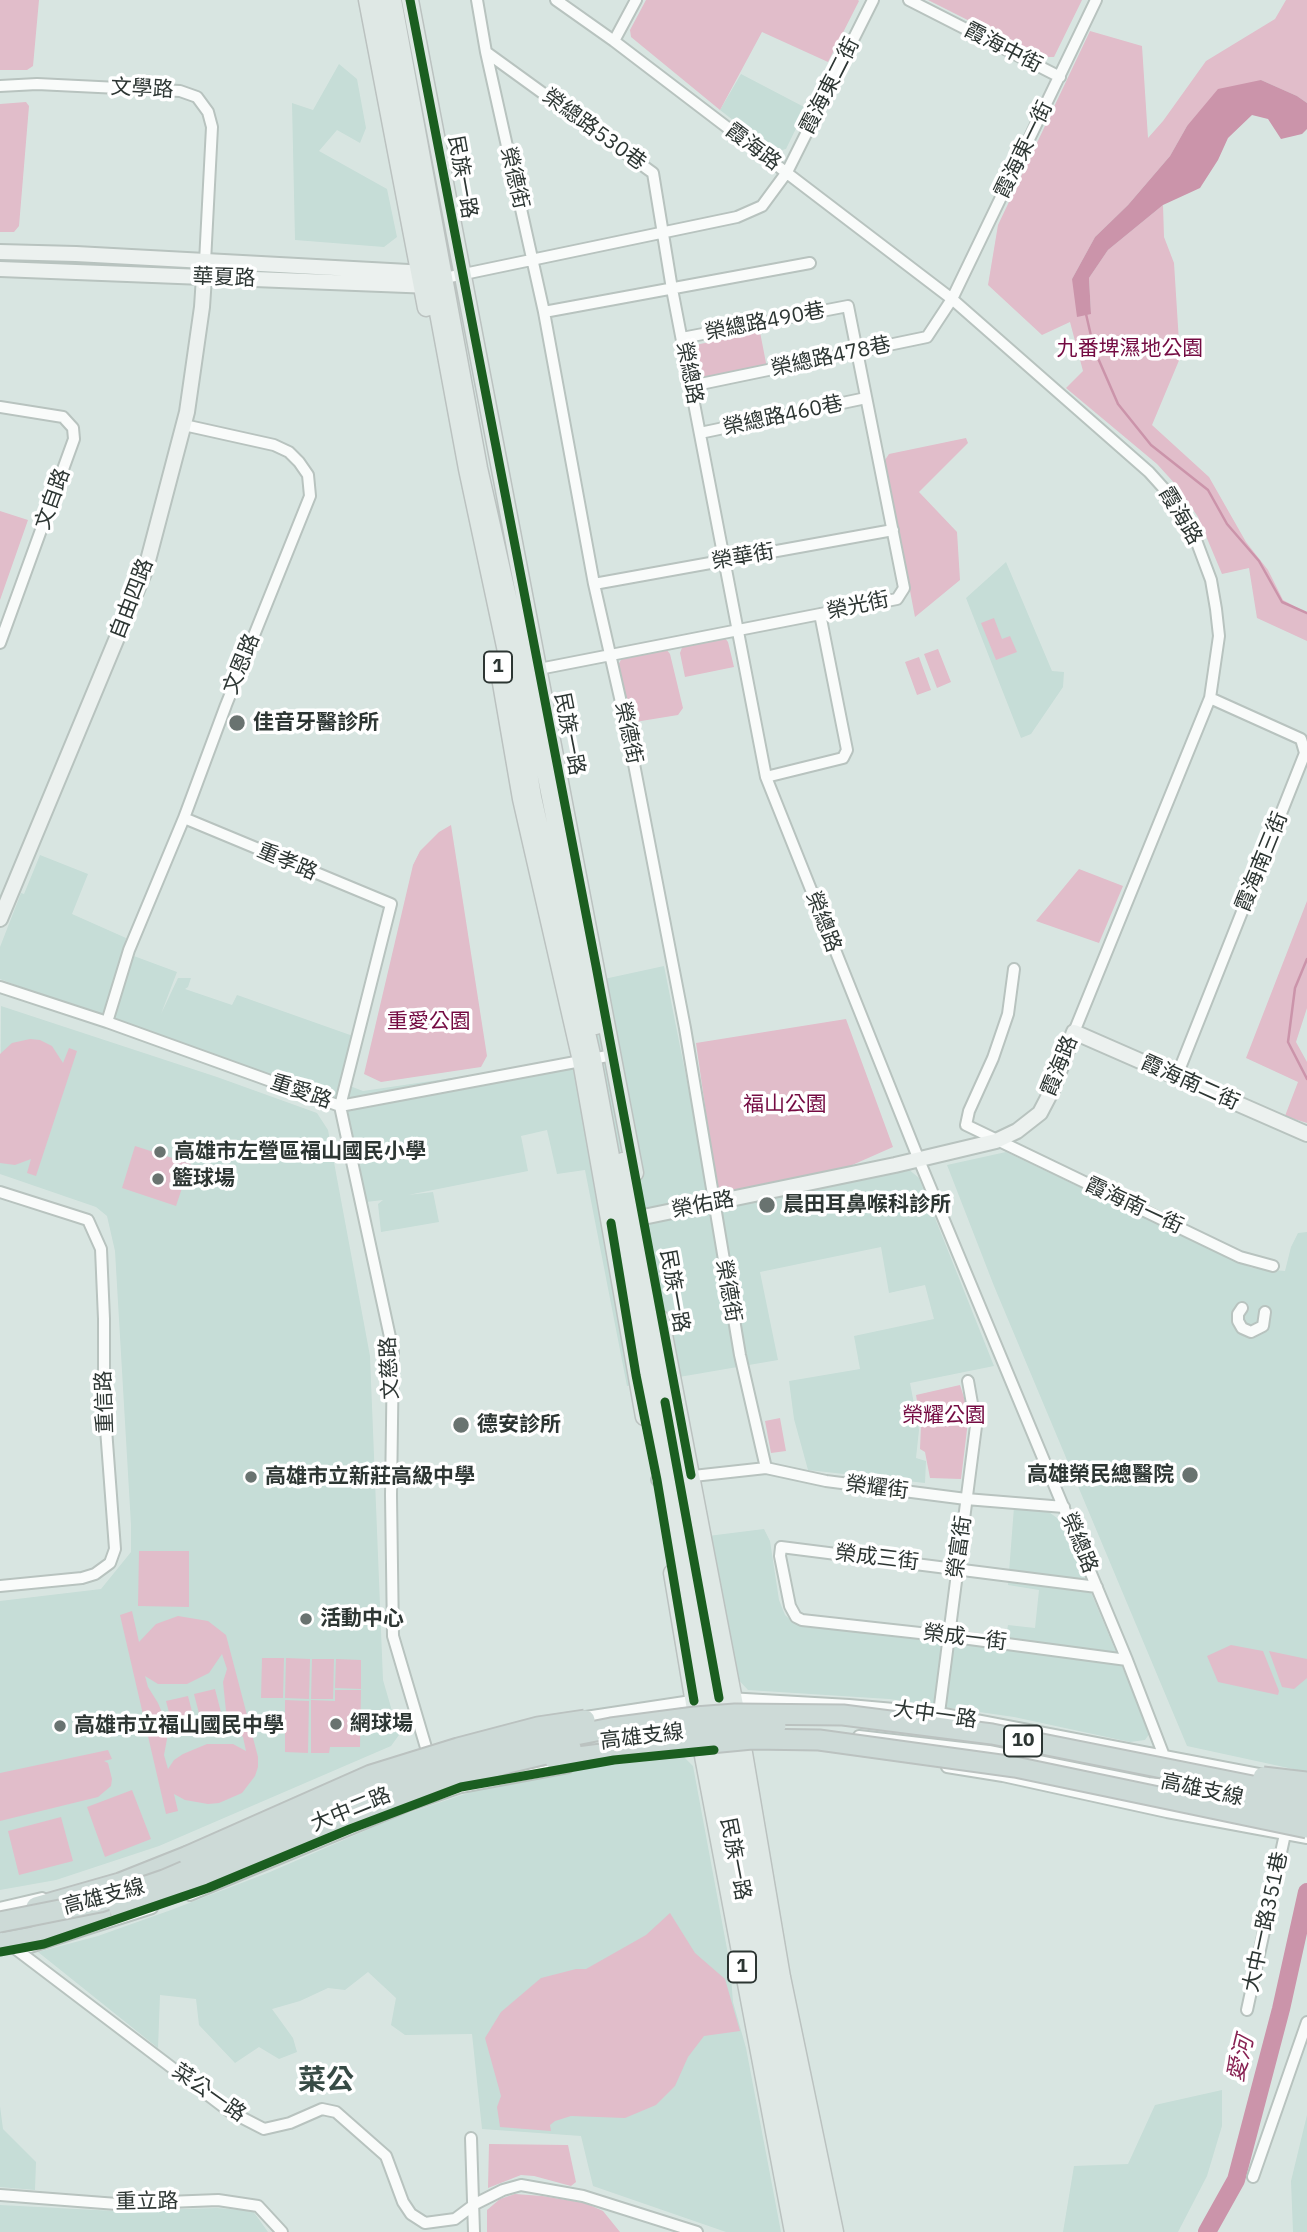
<!DOCTYPE html>
<html>
<head>
<meta charset="utf-8">
<style>
  body { margin:0 }
  canvas { display:block; background:#d8e5e1 }
</style>
</head>
<body>
<canvas width="1307" height="2232"></canvas>
<script>
const c = document.querySelector('canvas').getContext('2d');
c.lineJoin = 'round';
function paint(path, color) {
  c.fillStyle = color;
  c.fill(path, 'evenodd');
}
function shape(rows) {
  const path = new Path2D();
  for (const r of rows) {
    path.moveTo(r[0], r[1]);
    for (let i = 2; i < r.length; i += 2) path.lineTo(r[i], r[i + 1]);
  }
  return path;
}
function stroke(path, color, width, dash) {
  c.strokeStyle = color;
  c.lineWidth = width;
  c.lineCap = dash ? 'butt' : 'round';
  c.setLineDash(dash || []);
  c.stroke(path);
}
function drawText(font, color, halo, rows, align = 'center') {
  c.font = font + ' "IBM Plex Sans","Noto Sans TC",sans-serif';
  c.lineWidth = 7;
  c.setLineDash([]);
  c.textBaseline = 'middle';
  c.strokeStyle = halo;
  c.fillStyle = color;
  for (const [text, x, y, turn = 0] of rows) {
    c.save();
    c.translate(x, y);
    c.rotate((+turn || 0) * Math.PI / 180);
    c.textAlign = isNaN(turn) ? turn : align;
    if (halo) c.strokeText(text, 0, 0);
    c.fillText(text, 0, 0);
    c.restore();
  }
}
paint(shape([
  [339,64,357,79,366,128,360,143,337,130,319,151,387,189,397,237,384,247,295,240,292,103,313,110],
  [741,74,806,108,786,149,774,152,720,110],
  [1006,562,1052,671,1064,672,1063,687,1031,734,1021,738,966,598],
  [40,855,88,874,72,914,126,938,123,952,177,972,161,1014,178,978,191,978,188,987,185,989,232,1005,237,995,240,996,353,1036,342,1083,363,1091,507,1070,596,1053,581,984,664,966,712,1207,907,1168,919,1178,994,1366,910,1383,919,1430,916,1458,926,1461,925,1483,808,1470,794,1419,789,1381,860,1369,854,1336,934,1319,925,1285,889,1293,881,1247,760,1272,778,1360,627,1386,585,1170,557,1174,547,1130,521,1136,528,1171,408,1195,433,1192,439,1222,381,1232,378,1204,383,1200,366,1202,348,1112,0,979,0,947,21,893,24,894],
  [1,1006,217,1077,317,1113,328,1130,370,1356,383,1680,399,1735,391,1746,159,1846,56,1880,0,1890,0,1601,101,1589,131,1552,131,1525,115,1251,107,1216,96,1207,0,1174],
  [1006,1152,1228,1258,1252,1268,1285,1271,1291,1247,1298,1233,1307,1232,1307,1772,1187,1746,994,1286,947,1165],
  [1014,1507,1049,1512,1061,1521,1150,1733,1145,1740,1130,1742,1014,1717,889,1699,748,1690,735,1676,708,1536,764,1529,770,1541,779,1600,785,1615,794,1623,1004,1647,1008,1625,1035,1628,1039,1590,1008,1585],
  [684,1757,693,1766,730,1965,733,2002,746,2048,781,2232,726,2232,593,2186,581,2136,482,2129,472,2034,405,2035,391,2025,396,1998,368,1972,345,1990,328,1988,300,2001,272,2009,293,2038,297,2052,279,2059,259,2047,235,2063,199,2025,196,1999,160,1995,158,2048,38,1952,98,1936,171,1910,270,1872,399,1816,483,1788,561,1770],
  [1222,2090,1222,2126,1207,2176,1178,2232,1063,2232,1074,2166,1128,2164,1155,2105],
  [0,2106,3,2129,36,2162,35,2190,0,2187],
  [1307,2115,1307,2232,1293,2232,1291,2181],
  [0,2205,115,2211,217,2208,253,2211,268,2232,0,2232]
]), '#c6ddd7');
paint(shape([
  [0,0,39,0,33,66,27,70,0,70],
  [646,0,858,0,859,1,828,62,762,32,720,110,631,37,630,30],
  [928,0,1082,0,1054,57,1041,57],
  [1286,0,1307,0,1307,103,1297,96,1261,80,1187,126,1170,156,1128,205,1095,237,1072,279,1091,314,1089,278,1108,250,1163,205,1164,237,1174,263,1180,358,1152,425,1209,477,1246,542,1268,570,1283,600,1307,613,1307,641,1257,618,1249,568,1222,574,1198,517,1177,486,1157,464,1066,388,1083,371,1070,322,1042,335,988,285,998,225,1090,31,1142,46,1148,138,1163,121,1206,61,1275,19],
  [26,102,29,106,19,226,14,232,0,232,0,104],
  [760,332,767,368,702,381,695,345],
  [966,438,968,443,919,492,957,532,960,580,915,617,885,460,889,454],
  [0,511,28,520,0,600],
  [994,618,1002,639,1010,636,1017,652,996,660,981,623],
  [724,637,728,642,734,667,685,677,680,653,683,645],
  [666,649,670,654,683,708,678,715,635,722,628,717,617,667,622,658],
  [938,649,951,682,937,688,924,654],
  [919,657,931,690,917,695,905,662],
  [451,825,487,1056,481,1067,381,1082,364,1074,413,865,420,851,439,832],
  [1079,869,1123,886,1099,943,1036,921],
  [1307,901,1307,1008,1296,1042,1307,1062,1307,1123,1285,1116,1298,1082,1246,1058],
  [846,1019,893,1147,841,1170,718,1197,696,1043],
  [30,1039,40,1040,52,1046,63,1063,69,1048,77,1051,36,1176,27,1173,31,1159,15,1165,0,1163,0,1054,12,1043],
  [135,1146,191,1164,189,1169,195,1171,188,1189,182,1188,176,1206,122,1188],
  [960,1385,969,1413,961,1479,930,1478,925,1452,920,1449,921,1425,916,1395],
  [780,1418,786,1451,771,1453,765,1421],
  [139,1551,189,1551,189,1607,138,1606],
  [132,1611,139,1642,156,1624,178,1616,208,1621,226,1635,258,1757,258,1767,255,1776,242,1793,219,1803,208,1804,185,1800,174,1794,178,1811,166,1814,120,1615],
  [222,1654,227,1669,223,1682,226,1711,234,1729,243,1737,246,1751,233,1744,207,1744,183,1754,174,1760,168,1769,164,1755,167,1739,165,1720,158,1703,148,1687,145,1676,158,1684,187,1684,209,1673],
  [1231,1645,1263,1651,1279,1691,1278,1695,1218,1682,1207,1656],
  [1269,1651,1307,1659,1307,1678,1294,1689,1282,1687],
  [262,1658,284,1658,283,1698,261,1698],
  [286,1658,310,1659,309,1699,285,1698],
  [312,1659,334,1659,333,1699,311,1699],
  [336,1659,361,1660,361,1689,335,1688],
  [215,1689,224,1724,203,1729,194,1694],
  [335,1690,361,1690,360,1747,330,1747,329,1753,311,1753,311,1700,335,1701],
  [188,1696,197,1731,175,1736,166,1701],
  [285,1700,309,1701,308,1753,285,1752],
  [108,1750,112,1759,104,1761,108,1763,112,1779,111,1786,98,1797,0,1821,0,1773],
  [132,1790,151,1839,105,1857,87,1807],
  [61,1817,73,1861,19,1875,8,1831],
  [670,1913,695,1953,725,1979,740,2031,704,2036,688,2057,675,2086,656,2105,625,2118,571,2116,555,2121,550,2125,551,2131,500,2127,497,2107,501,2096,485,2038,501,2012,541,1978,576,1969,586,1969,646,1935],
  [489,2144,568,2145,576,2182,571,2186,534,2176,521,2175,488,2188],
  [515,2194,542,2196,585,2203,603,2211,620,2232,487,2232,487,2210,500,2199]
]), '#e1bdca');
paint(shape([
  [1261,80,1297,96,1307,103,1307,129,1302,134,1281,139,1268,119,1252,115,1228,138,1218,160,1200,188,1163,205,1108,250,1089,278,1091,314,1077,317,1072,279,1095,237,1128,205,1170,156,1187,126,1218,89]
]), '#cb94aa');
stroke(shape([
  [1086,314,1094,349,1118,404,1151,445,1208,490,1227,524,1259,561,1282,602,1307,613],
  [1307,959,1295,988,1288,1042,1307,1079]
]), '#cb94aa', 2.5);
stroke(shape([
  [1207,2232,1236,2180,1281,2009,1307,1892]
]), '#cb94aa', 18);
const street = shape([
  [477,0,486,52,544,312,594,584,628,733,685,1028,740,1355,766,1468],
  [556,0,614,41,952,299,1149,472,1177,503,1193,532,1211,580,1216,609,1219,636,1210,698,1074,1032],
  [909,0,1060,77],
  [614,41,636,0],
  [486,52,653,173,672,289,766,777,919,1160,1127,1660,1164,1756,1170,1786],
  [0,86,37,84,180,91,197,97,208,112,212,127,205,262],
  [445,278,737,217,762,206,787,172,873,0],
  [544,312,810,263],
  [691,386,927,337,952,299,1096,0],
  [0,407,63,417,73,428,74,439,0,643],
  [700,433,866,398],
  [594,584,893,530],
  [534,670,897,599,904,588,848,306,682,338],
  [766,777,843,758,847,750,820,614],
  [184,818,391,904,340,1106,393,1351,391,1495,393,1636,430,1761],
  [1014,969,1008,1014,993,1058,969,1111,966,1125,1240,1257,1273,1266],
  [0,987,107,1022,340,1106,613,1055],
  [107,1022,129,950,184,818,226,705,310,496,308,475,299,462,289,452,274,445,184,425],
  [1176,1078,1305,753,1301,739,1210,698],
  [0,1192,88,1220,101,1249,104,1319,104,1402,115,1549,110,1563,95,1574,82,1578,0,1586],
  [1242,1308,1238,1314,1238,1321,1242,1328,1251,1332,1263,1326,1265,1312],
  [657,1480,766,1468,826,1481,966,1499,1064,1507],
  [1097,1587,781,1547,780,1556,790,1606,796,1617,802,1620,947,1636,1127,1660],
  [728,1698,849,1705,939,1713,1269,1776],
  [939,1713,976,1426,968,1381],
  [579,1718,698,1700],
  [859,1736,989,1751,1148,1783,1203,1789],
  [947,1767,1003,1776,1167,1812,1307,1838],
  [190,1895,406,1806,461,1787,568,1767],
  [0,1908,42,1898],
  [30,1947,152,1908],
  [17,1950,229,2111,264,2129,290,2123,322,2109,336,2112,386,2156,403,2202,411,2214,425,2223,455,2219,475,2204,503,2190,521,2185,583,2196,697,2232],
  [1247,2010,1285,1834],
  [471,2138,474,2232],
  [1253,2177,1307,2022],
  [0,2195,117,2204,218,2200,258,2206,282,2232]
]);
const secondary = shape([
  [0,252,76,254,427,273],
  [0,269,432,286],
  [0,919,146,568,187,412,202,307,205,262],
  [624,1221,895,1165,996,1141,1017,1131,1040,1113,1052,1090,1074,1032,1307,1134]
]);
const primary = shape([
  [367,0,426,308],
  [380,0,467,469,520,717,533,797,593,1059,623,1221,647,1373,714,1750,809,2232],
  [393,0,479,468,525,672,596,1026],
  [410,0,635,1173],
  [498,666,521,799,581,1061,644,1417],
  [623,1161,734,1785,822,2232],
  [661,1319,743,1747,782,1977,835,2232],
  [672,1573,702,1751,793,2232]
]);
const highway = shape([
  [36,1907,120,1883,188,1856],
  [0,1943,33,1937,101,1914]
]);
stroke(street, '#b8c3bf', 14);
stroke(secondary, '#b8c3bf', 18);
stroke(primary, '#bbc2c0', 19);
stroke(highway, '#bbc2c0', 23);
stroke(street, '#f9fbfa', 10);
stroke(secondary, '#ecf1ef', 14);
stroke(primary, '#dfe8e5', 16);
stroke(highway, '#cddad7', 19);
const highwayBridge = shape([
  [680,1731,776,1726],
  [555,1760,617,1752,752,1739,819,1740,1015,1767,1307,1828],
  [1263,1777,1307,1782],
  [1200,1789,1307,1813],
  [188,1856,371,1775,458,1748,538,1727,585,1720],
  [119,1909,168,1894,244,1863,328,1825,418,1790,512,1762,571,1748],
  [0,1922,100,1902,164,1880,320,1813,415,1776,505,1749,611,1728,695,1717,735,1714,843,1715,992,1734,1307,1797]
]);
stroke(highwayBridge, '#bbc2c0', 23, []);
stroke(highwayBridge, '#cddad7', 19);
stroke(shape([
  [410,0,596,966,691,1475],
  [611,1223,636,1375,657,1480,694,1701],
  [665,1402,719,1698],
  [0,1952,44,1944,208,1888,350,1829,461,1787,614,1760,714,1750]
]), '#1b5e20', 9);
for (const [x, y, r, color] of [
  [237,723,9,"#697370"],
  [160,1152,7,"#697370"],
  [158,1179,7,"#697370"],
  [767,1205,9,"#697370"],
  [461,1425,9,"#697370"],
  [1190,1475,9,"#697370"],
  [251,1477,7,"#697370"],
  [306,1619,7,"#697370"],
  [336,1724,7,"#697370"],
  [60,1726,7,"#697370"]
]) {
  const dot = new Path2D();
  dot.arc(x, y, r, 0, 2 * Math.PI);
  c.fillStyle = color;
  c.fill(dot);
  stroke(dot, '#fff', 2.5);
}
for (const [x, y, w] of [
  [498,667,28],
  [1023,1741,38],
  [742,1967,28]
]) {
  const box = new Path2D();
  box.roundRect(x - w / 2, y - 15.5, w, 31, 5);
  c.fillStyle = '#fff';
  c.fill(box);
  stroke(box, '#2d3633', 2);
}
drawText('bold 19px', '#2d3633', null, [
  ["1",498,667],
  ["10",1023,1741],
  ["1",742,1967]
]);
drawText('21px', '#2d3633', '#fff', [
  ["霞海中街",1003,48,27],
  ["霞海東二街",830,86,-63],
  ["文學路",142,89,3],
  ["榮總路530巷",594,130,36],
  ["霞海路",753,147,37],
  ["霞海東一街",1024,150,-64],
  ["民族一路",462,177,80],
  ["榮德街",514,178,77],
  ["華夏路",224,278,2],
  ["榮總路490巷",765,322,-11],
  ["榮總路478巷",831,357,-12],
  ["榮總路",689,373,79],
  ["榮總路460巷",783,416,-12],
  ["文自路",53,499,-70],
  ["霞海路",1180,516,59],
  ["榮華街",743,557,-10],
  ["自由四路",132,599,-69],
  ["榮光街",858,606,-12],
  ["文恩路",242,664,-68],
  ["榮德街",628,733,78],
  ["民族一路",569,734,79],
  ["重孝路",287,862,23],
  ["霞海南三街",1262,862,-68],
  ["榮總路",823,922,69],
  ["霞海路",1060,1066,-68],
  ["霞海南二街",1190,1083,24],
  ["重愛路",301,1092,19],
  ["榮佑路",703,1205,-11],
  ["霞海南一街",1134,1206,25],
  ["民族一路",674,1291,80],
  ["榮德街",728,1291,80],
  ["文慈路",390,1368,-93],
  ["重信路",105,1402,-92],
  ["榮耀街",877,1488,7],
  ["榮總路",1079,1543,68],
  ["榮富街",960,1547,-82],
  ["榮成三街",877,1558,7],
  ["榮成一街",965,1638,7],
  ["大中一路",935,1715,8],
  ["高雄支線",642,1737,-7],
  ["高雄支線",1202,1790,12],
  ["大中二路",351,1810,-22],
  ["民族一路",735,1859,79],
  ["高雄支線",104,1897,-15],
  ["大中一路351巷",1266,1922,-78],
  ["菜公一路",209,2093,35],
  ["重立路",147,2202,-1]
]);
drawText('21px', '#740b42', '#fff', [
  ["九番埤濕地公園",1130,349],
  ["重愛公園",429,1022],
  ["福山公園",785,1105],
  ["榮耀公園",944,1416]
]);
drawText('bold 21px', '#2d3633', '#fff', [
  ["佳音牙醫診所",253,723],
  ["高雄市左營區福山國民小學",174,1152],
  ["籃球場",172,1179],
  ["晨田耳鼻喉科診所",783,1205],
  ["德安診所",477,1425],
  ["高雄榮民總醫院",1174,1475,"right"],
  ["高雄市立新莊高級中學",265,1477],
  ["活動中心",320,1619],
  ["網球場",350,1724],
  ["高雄市立福山國民中學",74,1726]
], 'left');
drawText('italic 23px', '#882353', '#fff', [
  ["愛河",1241,2059,-76]
]);
drawText('bold 28px', '#374b45', '#fff', [
  ["菜公",326,2081]
]);
</script>
</body>
</html>
